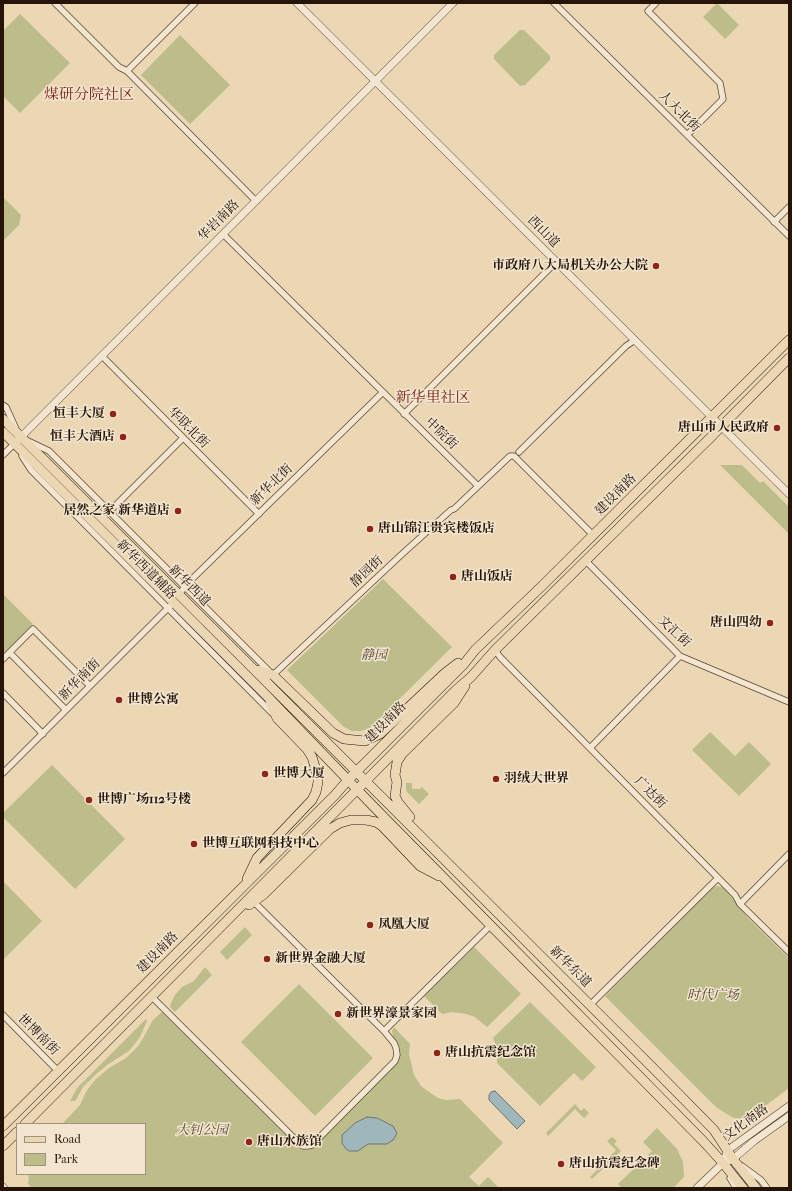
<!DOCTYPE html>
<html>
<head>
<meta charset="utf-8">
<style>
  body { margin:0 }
  #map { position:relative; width:792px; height:1191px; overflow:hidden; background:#ecd7b5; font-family:"IM FELL French Canon",serif }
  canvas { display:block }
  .frame { position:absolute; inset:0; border:4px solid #251407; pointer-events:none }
  .legend { position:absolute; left:16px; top:1123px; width:130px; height:52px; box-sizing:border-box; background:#f3e5cf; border:1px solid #a1917f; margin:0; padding:5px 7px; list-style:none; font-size:12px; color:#251407 }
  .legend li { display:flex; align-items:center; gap:8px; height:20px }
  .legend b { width:20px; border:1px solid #a1917f }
</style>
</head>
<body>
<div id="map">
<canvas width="792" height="1191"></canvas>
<div class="frame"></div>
<ul class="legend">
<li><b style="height:5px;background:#ecd7b5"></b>Road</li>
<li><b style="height:11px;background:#bcbd8a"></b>Park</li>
</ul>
</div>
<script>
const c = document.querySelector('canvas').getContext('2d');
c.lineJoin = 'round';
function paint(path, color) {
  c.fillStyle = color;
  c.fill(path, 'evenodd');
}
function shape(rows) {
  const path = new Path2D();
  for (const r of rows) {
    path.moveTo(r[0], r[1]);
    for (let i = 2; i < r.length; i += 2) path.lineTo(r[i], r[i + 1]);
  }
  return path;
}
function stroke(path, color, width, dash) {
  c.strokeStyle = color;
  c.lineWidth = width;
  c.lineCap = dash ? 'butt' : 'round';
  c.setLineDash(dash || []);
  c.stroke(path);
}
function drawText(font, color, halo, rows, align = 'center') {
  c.font = font + ' "IM FELL French Canon","Noto Serif SC",serif';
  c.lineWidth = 3;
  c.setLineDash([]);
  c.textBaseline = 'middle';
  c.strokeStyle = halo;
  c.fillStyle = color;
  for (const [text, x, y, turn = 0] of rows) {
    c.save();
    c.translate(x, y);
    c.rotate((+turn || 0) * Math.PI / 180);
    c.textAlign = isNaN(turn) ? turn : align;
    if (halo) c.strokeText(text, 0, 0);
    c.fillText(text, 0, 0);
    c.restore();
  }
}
paint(shape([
  [717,3,739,25,725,39,703,17],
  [20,14,70,63,20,113,3,96,3,31],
  [520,30,524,30,550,56,550,60,525,85,520,86,494,59,494,55],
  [180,35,230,85,190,124,141,75],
  [3,197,21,215,19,225,3,241],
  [720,465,742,465,760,483,763,481,789,507,789,534],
  [383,579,452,647,370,728,361,731,352,731,344,727,287,670],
  [3,594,33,624,3,655],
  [710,732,735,756,749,742,771,764,739,796,692,750],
  [52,765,125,839,75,889,3,817,3,813],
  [406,783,412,783,412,789,420,789,422,787,429,794,419,804,407,792,406,790],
  [3,881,42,921,3,960],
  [717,886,722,887,726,890,748,918,789,958,789,1088,752,1116,747,1119,734,1118,725,1113,716,1107,605,996,712,888],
  [245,927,252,935,227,960,220,952],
  [474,947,521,994,487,1027,475,1017,466,1014,452,1012,442,1014,424,996],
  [205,967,212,975,175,1012,170,1007,171,1003,175,995,182,987,194,981],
  [299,984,373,1058,315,1116,241,1042],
  [530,1002,596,1067,582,1081,574,1073,540,1106,497,1063,497,1048,493,1038],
  [162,1012,298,1147,307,1150,311,1149,398,1062,400,1054,399,1046,393,1037,392,1031,394,1027,410,1044,409,1054,414,1075,421,1086,429,1092,438,1098,446,1100,460,1099,503,1143,469,1177,479,1186,488,1177,499,1188,31,1188,28,1183,29,1179,28,1174,145,1174,145,1124,62,1124,80,1105,87,1090,96,1079,109,1068,126,1058,139,1045,153,1020],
  [146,1019,147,1021,140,1037,129,1051,107,1065,94,1076,83,1087,76,1100,74,1101,70,1101,77,1088],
  [575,1104,581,1111,584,1108,589,1113,584,1118,575,1109,548,1136,546,1133],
  [657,1128,677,1149,683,1162,684,1177,673,1188,622,1188,618,1184,652,1151,643,1142],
  [612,1137,617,1141,614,1144,621,1151,592,1179,590,1177,616,1150,607,1141]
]), '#bcbd8a');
const water = shape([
  [495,1091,525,1121,517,1129,489,1100,489,1095,491,1092,495,1091],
  [367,1117,377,1118,393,1126,397,1133,395,1137,393,1140,387,1144,368,1144,358,1151,349,1151,346,1149,342,1143,342,1135,355,1123,367,1117]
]);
paint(water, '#9fb6ba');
stroke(water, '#6e7572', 1);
const minor = shape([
  [55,3,119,67,127,71],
  [195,3,127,71,256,201],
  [554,3,789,236],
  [656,3,648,11,720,83,723,99,687,135],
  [774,222,789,207],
  [223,234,478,486],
  [102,356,259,514],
  [3,405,6,407,16,429],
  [404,414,556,262],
  [28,441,49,451,273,675,401,555,451,510,454,509,510,456,514,456,593,535],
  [519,452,626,346,635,340],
  [3,455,15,443],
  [22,456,31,470,272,713],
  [109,512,183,438],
  [585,560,680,656,789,702],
  [179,594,189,582,382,393],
  [495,650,500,657,735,895,740,904,789,952],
  [10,653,66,710],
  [3,659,33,629,90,686],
  [3,693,43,734],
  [590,748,680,656],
  [3,773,170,606],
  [254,902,384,1031],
  [740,904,789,854],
  [151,996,299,1143,303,1146,308,1146,312,1145,395,1061,397,1055,396,1048,394,1043,384,1031,491,925],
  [590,1005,718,878],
  [3,1015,58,1071],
  [742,1166,761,1180,767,1188],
  [730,1178,736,1188]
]);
const tertiary = shape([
  [297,3,789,494],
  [18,440,453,3],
  [723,1163,728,1150,789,1106],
  [3,1187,4,1188],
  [697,1188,723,1163,733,1159,754,1141,789,1116]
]);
const primary = shape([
  [3,419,655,1070,714,1130,733,1159,756,1188],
  [3,432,266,695,373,806,644,1081,703,1141,723,1163,743,1188],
  [258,670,273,675,333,733,344,739,365,741,380,734,445,673,458,663],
  [410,817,398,802,395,796,397,782,395,775,397,762,402,754,454,703,465,686],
  [247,879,257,858,312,800,316,792,318,782,318,777,312,757,307,749,277,718,270,703],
  [249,905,263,895,330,829,340,823,351,820,366,820,376,822,382,826,420,866,439,876],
  [25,1124,456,690,471,677,495,650,711,437,789,358],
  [3,1126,335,795,348,780,464,664,475,650,543,585,789,340],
  [3,1146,17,1132]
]);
stroke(minor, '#574532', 7);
stroke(tertiary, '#574532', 8);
stroke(primary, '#251407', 10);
stroke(minor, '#f3e5cf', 5.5);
stroke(tertiary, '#f3e5cf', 7);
stroke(primary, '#ecd7b5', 9);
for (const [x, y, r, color] of [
  [656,266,4,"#8f2418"],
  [113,414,4,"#8f2418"],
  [777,428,4,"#8f2418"],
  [123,437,4,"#8f2418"],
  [178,511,4,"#8f2418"],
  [370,529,4,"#8f2418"],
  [453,577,4,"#8f2418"],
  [770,623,4,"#8f2418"],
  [119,700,4,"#8f2418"],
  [265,774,4,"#8f2418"],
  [496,779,4,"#8f2418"],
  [89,800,4,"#8f2418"],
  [194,844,4,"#8f2418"],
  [370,925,4,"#8f2418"],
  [267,959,4,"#8f2418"],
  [338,1014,4,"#8f2418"],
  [437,1053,4,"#8f2418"],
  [249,1142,4,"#8f2418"],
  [561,1164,4,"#8f2418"]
]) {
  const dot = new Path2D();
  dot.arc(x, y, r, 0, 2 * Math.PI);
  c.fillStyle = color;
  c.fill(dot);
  stroke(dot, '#f3e5cf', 1.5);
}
drawText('13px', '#251407', '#f3e5cf', [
  ["人大北街",679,112,45],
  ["华岩南路",219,221,-45],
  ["西山道",543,232,45],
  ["华联北街",188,428,45],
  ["中院街",441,434,44],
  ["新华北街",272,485,-44],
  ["建设南路",616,495,-45],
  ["新华西道辅路",146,570,45],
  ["静园街",367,572,-43],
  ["新华西道",189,586,45],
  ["文汇街",674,632,43],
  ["新华南街",80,680,-45],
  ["建设南路",386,723,-45],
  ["广达街",650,793,45],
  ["建设南路",158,953,-45],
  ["新华东道",570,967,45],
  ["世博南街",38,1035,45],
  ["文化南路",746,1123,-36]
]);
drawText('bold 13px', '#251407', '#f3e5cf', [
  ["市政府八大局机关办公大院",648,266,"right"],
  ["恒丰大厦",105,414,"right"],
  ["唐山市人民政府",769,428,"right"],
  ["恒丰大酒店",115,437,"right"],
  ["居然之家 新华道店",170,511,"right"],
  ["唐山锦江贵宾楼饭店",378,529],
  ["唐山饭店",461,577],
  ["唐山四幼",762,623,"right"],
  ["世博公寓",127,700],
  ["世博大厦",273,774],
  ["羽绒大世界",504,779],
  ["世博广场112号楼",97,800],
  ["世博互联网科技中心",202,844],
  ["凤凰大厦",378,925],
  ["新世界金融大厦",275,959],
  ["新世界濠景家园",346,1014],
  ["唐山抗震纪念馆",445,1053],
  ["唐山水族馆",257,1142],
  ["唐山抗震纪念碑",569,1164]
], 'left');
drawText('italic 13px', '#52472e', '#f3e5cf', [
  ["静园",374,656],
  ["时代广场",713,996],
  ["大钊公园",202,1131]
]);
drawText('15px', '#7a1f14', '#f3e5cf', [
  ["煤研分院社区",89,95],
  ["新华里社区",433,398]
]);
</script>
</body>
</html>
